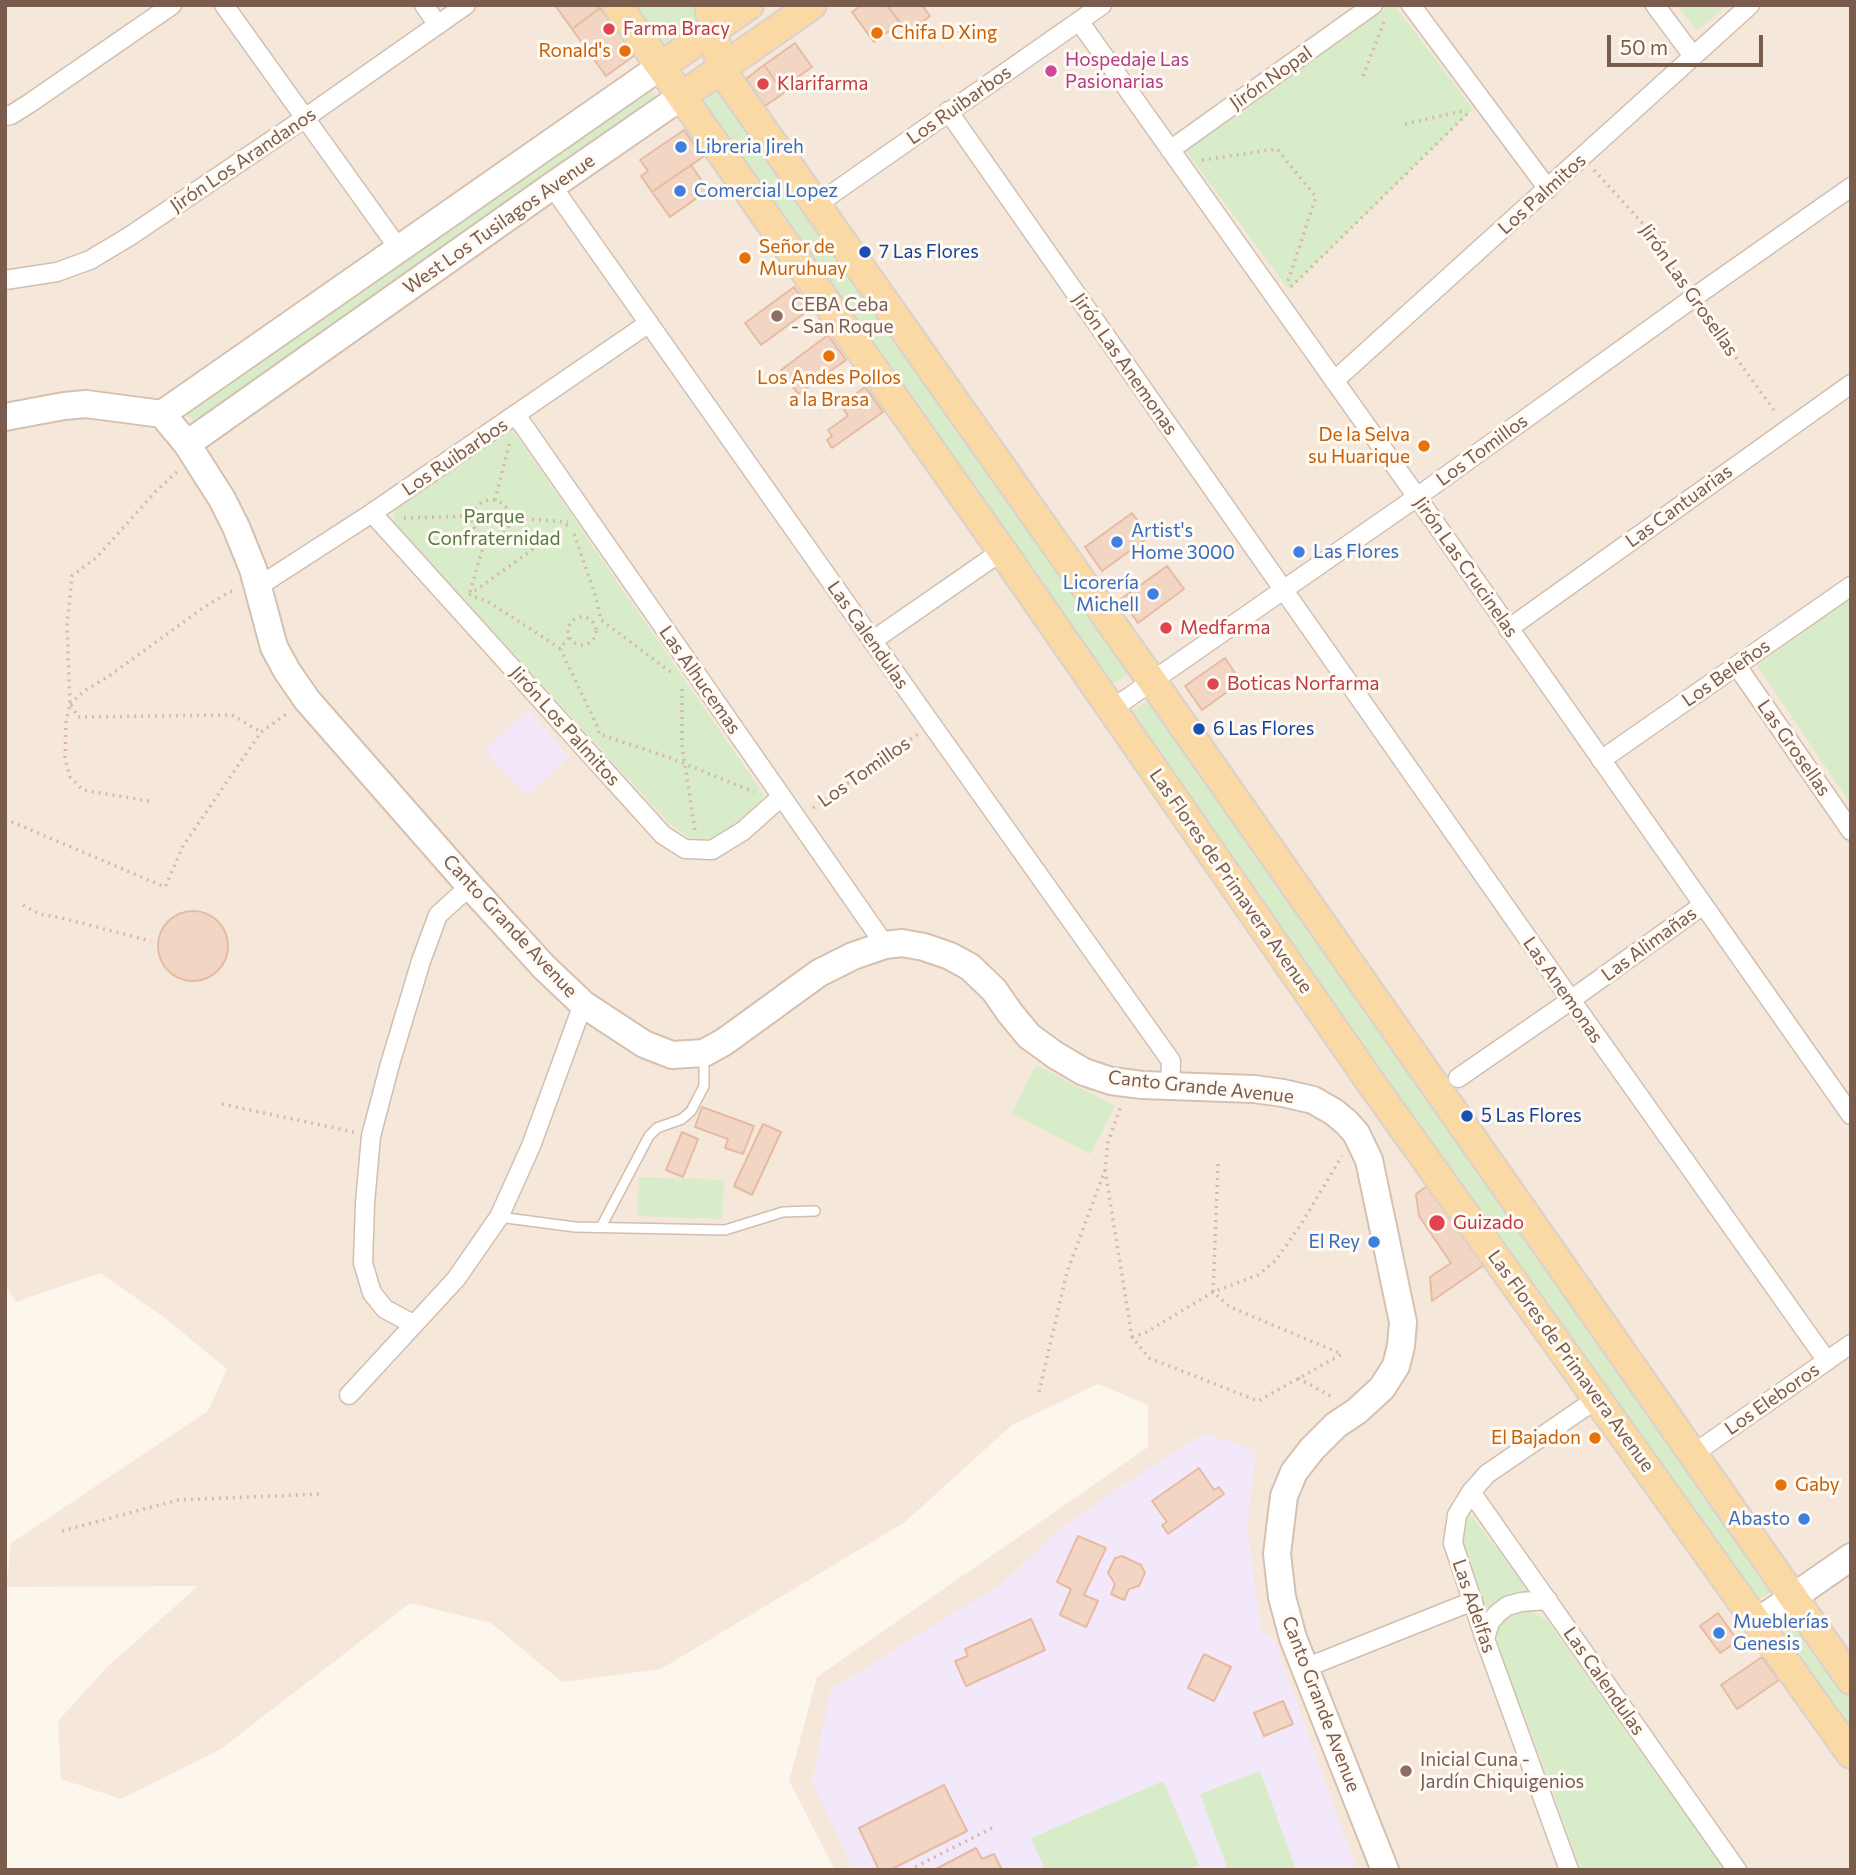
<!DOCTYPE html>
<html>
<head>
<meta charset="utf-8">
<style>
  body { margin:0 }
  #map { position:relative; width:1856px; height:1875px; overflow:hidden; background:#fdf6ec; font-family:Commissioner,sans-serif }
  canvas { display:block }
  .frame { position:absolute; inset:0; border:7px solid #7a5c4d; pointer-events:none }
  .scale { position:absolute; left:1607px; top:35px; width:156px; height:32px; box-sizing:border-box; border:4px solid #7a5c4d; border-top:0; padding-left:9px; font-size:21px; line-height:24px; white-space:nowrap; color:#7a5c4d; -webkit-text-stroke:5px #fffaf3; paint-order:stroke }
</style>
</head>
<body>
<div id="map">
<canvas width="1856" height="1875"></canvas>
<div class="frame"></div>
<div class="scale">50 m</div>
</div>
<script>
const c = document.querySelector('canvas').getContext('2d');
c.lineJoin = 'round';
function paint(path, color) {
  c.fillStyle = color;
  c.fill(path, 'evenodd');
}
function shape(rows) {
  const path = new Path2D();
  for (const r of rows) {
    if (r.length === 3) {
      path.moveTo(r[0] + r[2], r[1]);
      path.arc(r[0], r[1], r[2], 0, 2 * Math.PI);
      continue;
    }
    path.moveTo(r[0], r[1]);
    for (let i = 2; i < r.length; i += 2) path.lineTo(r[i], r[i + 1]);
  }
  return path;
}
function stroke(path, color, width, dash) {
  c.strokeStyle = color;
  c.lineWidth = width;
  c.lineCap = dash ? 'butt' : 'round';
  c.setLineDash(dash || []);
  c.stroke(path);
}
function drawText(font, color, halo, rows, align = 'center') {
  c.font = font + ' Commissioner,sans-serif';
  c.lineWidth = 6;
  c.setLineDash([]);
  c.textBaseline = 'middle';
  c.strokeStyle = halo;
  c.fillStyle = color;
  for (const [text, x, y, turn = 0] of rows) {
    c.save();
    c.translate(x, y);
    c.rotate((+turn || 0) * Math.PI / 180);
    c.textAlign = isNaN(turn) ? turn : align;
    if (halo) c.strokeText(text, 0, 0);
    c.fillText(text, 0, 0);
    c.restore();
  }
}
paint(shape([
  [5,5,1851,5,1851,1870,835,1870,789,1781,817,1677,1148,1447,1148,1405,1098,1384,1012,1425,905,1522,661,1669,562,1682,491,1623,410,1603,221,1749,121,1799,61,1779,58,1721,106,1668,198,1586,6,1587,11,1543,208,1411,227,1369,165,1318,100,1273,16,1302,5,1285]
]), '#f5e8da');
paint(shape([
  [528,709,569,757,528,796,485,751],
  [1204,1433,1256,1451,1247,1526,1261,1631,1274,1639,1357,1870,853,1870,812,1781,831,1689,1001,1584,1056,1532,1121,1486]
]), '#f3e8fa');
paint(shape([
  [631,5,693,5,699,13,697,20,663,44,657,42],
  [1391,5,1394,5,1473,109,1289,290,1186,151],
  [1677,5,1727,5,1698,30,1695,29],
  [648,85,661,104,196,425,187,415,186,412],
  [718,86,1129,671,1128,675,1111,684,700,103,701,98],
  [512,429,764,795,759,807,730,829,706,840,688,837,669,823,393,522,396,508],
  [1851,598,1851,804,1757,665],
  [1150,703,1155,707,1773,1591,1762,1598,1757,1599,1752,1594,1133,722,1130,717,1131,711,1143,704],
  [1036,1065,1115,1106,1090,1154,1012,1113],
  [639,1177,724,1180,722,1219,637,1216],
  [1468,1512,1532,1593,1513,1593,1497,1601,1484,1618,1461,1545,1462,1531],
  [1789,1608,1851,1690,1851,1732,1775,1624],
  [1527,1609,1547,1620,1725,1870,1581,1870,1532,1735,1497,1649,1498,1626,1512,1613],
  [1260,1771,1296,1870,1228,1870,1200,1794],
  [1163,1781,1199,1865,1188,1870,1045,1870,1031,1838]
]), '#d8ecc9');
const building = shape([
  [555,5,598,5,600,8,572,29,555,5],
  [862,5,887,5,900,23,874,42,852,12,862,5],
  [887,5,922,5,930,16,908,33,887,5],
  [600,8,635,55,606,76,572,29,600,8],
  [795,43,812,67,781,89,764,65,795,43],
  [764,65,784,93,765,106,746,79,764,65],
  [684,130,703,157,652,192,641,176,648,171,640,160,684,130],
  [691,165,708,190,670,217,652,192,691,165],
  [794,287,810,309,761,345,745,323,794,287],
  [828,335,846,360,798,394,781,370,828,335],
  [865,387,883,412,832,448,827,440,832,436,828,430,848,416,841,405,865,387],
  [1132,513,1149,537,1102,571,1085,547,1132,513],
  [1167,566,1184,589,1138,623,1121,599,1167,566],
  [1225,658,1241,682,1202,710,1185,686,1225,658],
  [193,946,35],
  [702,1107,754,1126,743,1154,725,1148,728,1139,695,1127,702,1107],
  [763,1124,781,1132,752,1195,734,1186,763,1124],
  [682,1132,698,1139,683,1177,666,1170,682,1132],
  [1427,1186,1484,1265,1432,1301,1430,1277,1451,1263,1419,1216,1416,1194,1427,1186],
  [1199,1468,1214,1490,1219,1487,1224,1494,1168,1534,1162,1525,1167,1522,1152,1501,1199,1468],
  [1078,1536,1106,1548,1084,1595,1098,1601,1086,1627,1060,1615,1071,1589,1057,1582,1078,1536],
  [1122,1556,1141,1565,1145,1573,1139,1586,1129,1589,1124,1600,1111,1594,1115,1584,1108,1573,1115,1558,1122,1556],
  [1718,1613,1738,1641,1720,1653,1700,1626,1718,1613],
  [1031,1619,1045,1650,966,1686,955,1661,968,1656,965,1649,1031,1619],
  [1204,1654,1231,1667,1214,1701,1188,1688,1204,1654],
  [1762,1657,1779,1680,1737,1709,1721,1685,1762,1657],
  [1283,1701,1293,1724,1264,1736,1254,1713,1283,1701],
  [944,1785,967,1831,890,1870,879,1870,859,1828,944,1785],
  [976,1848,982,1859,994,1854,1002,1870,934,1870,976,1848]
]);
paint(building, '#f3d5c3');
stroke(building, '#e6bba3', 2);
const lane = shape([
  [499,1217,575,1227,725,1230,783,1212,815,1211],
  [601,1227,649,1136,657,1128,682,1119,691,1111,704,1086,704,1055]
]);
const street = shape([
  [224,5,399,249],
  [424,5,438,25],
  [1411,5,1548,189],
  [1655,5,1693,56],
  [1079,21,1417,497,1851,1115],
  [948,111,1571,1000,1827,1361],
  [5,116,11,115,30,103,172,5],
  [1170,150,1373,5],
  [552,186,932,725,1171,1061,1170,1087],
  [816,205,1102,5],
  [5,280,57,272,90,260,130,236,305,118,466,5],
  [1334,381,1750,5],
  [516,415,885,945],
  [372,513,663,835,685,849,712,850,743,831,781,797],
  [259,586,372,513,649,323],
  [1508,629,1851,384],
  [872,641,1002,551],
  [1737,666,1851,831],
  [1112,709,1417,497,1693,298,1851,187],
  [1601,760,1851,586],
  [1458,1078,1561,1007,1703,905],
  [413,1324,385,1309,372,1293,363,1263,365,1203,371,1136,390,1064,421,961,438,915,470,886],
  [349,1395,456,1279,499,1217,531,1146,583,1004],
  [1693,1454,1851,1344],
  [1471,1492,1737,1870],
  [1485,1639,1490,1622,1497,1614,1507,1606,1521,1602,1548,1600],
  [1305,1668,1473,1601],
  [1569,1870,1485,1639,1453,1543,1457,1515,1471,1492,1487,1474,1598,1398]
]);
const secondary = shape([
  [162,414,661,66],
  [5,417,64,406,86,404,162,414,187,444,222,499,236,527,253,569,274,647,287,671,307,700,470,886,544,967,583,1004,644,1044,672,1055,704,1053,724,1042,819,973,853,956,885,945,902,943,924,947,950,956,970,967,994,990,1010,1013,1029,1036,1055,1055,1084,1072,1111,1081,1142,1085,1254,1089,1283,1093,1313,1100,1334,1112,1346,1122,1356,1133,1369,1160,1403,1322,1401,1346,1396,1366,1382,1388,1357,1411,1336,1425,1312,1449,1294,1472,1284,1496,1277,1554,1282,1597,1293,1638,1385,1870],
  [187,444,552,186,682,96],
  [1757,1622,1851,1557]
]);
const primary = shape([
  [617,5,1002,551,1369,1080,1851,1754],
  [709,5,721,70,1152,681,1851,1680],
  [661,66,749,5],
  [682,96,812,5]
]);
stroke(lane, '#d1beb0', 12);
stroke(street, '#d1beb0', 21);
stroke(secondary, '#d6c0b0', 30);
stroke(primary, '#dad1cd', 32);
stroke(shape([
  [1363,76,1384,22],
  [1405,124,1467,110],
  [1202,160,1277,149,1316,197,1288,281],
  [1594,170,1646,227,1682,282],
  [1291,287,1468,113],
  [1703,312,1776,413],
  [491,519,19],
  [495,500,510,441],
  [404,518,472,516],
  [511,518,568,522],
  [574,534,595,594,601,620,672,673],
  [470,592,486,537],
  [469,595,568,524],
  [475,597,487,601,560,648],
  [582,631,14],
  [569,638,560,648,598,728,599,734,668,757,754,792],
  [682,689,682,745,695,831],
  [70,704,84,691,109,676,203,608,229,592,235,591],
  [71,705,78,717,232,715,261,732],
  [149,801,83,790,70,777,65,758,66,722,70,704,67,626,72,576,97,557,157,490,177,472],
  [813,808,918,734],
  [5,819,165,887,183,846,261,732,288,713],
  [23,905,39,914,62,918,151,941],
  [222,1104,354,1132],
  [1218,1164,1213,1292,1230,1307,1342,1354],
  [1105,1170,1132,1337,1149,1358,1258,1401,1342,1354],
  [1132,1337,1145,1333,1213,1292,1258,1275,1275,1261,1300,1226,1342,1156],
  [1298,1378,1334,1398],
  [1039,1392,1067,1272,1105,1170,1108,1142,1121,1106],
  [62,1531,178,1500,321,1494],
  [909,1870,994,1827]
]), '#d9b8a5', 3.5, [2, 5]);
stroke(lane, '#fff', 9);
stroke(street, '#fff', 18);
stroke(secondary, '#fff', 26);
stroke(primary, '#fbd9a5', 28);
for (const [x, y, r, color] of [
  [609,29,7,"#e0444e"],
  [877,33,7,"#e8710a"],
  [625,51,7,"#e8710a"],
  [1051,71,7,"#d1479c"],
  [763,84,7,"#e0444e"],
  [681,147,7,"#3f7fe0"],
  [680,191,7,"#3f7fe0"],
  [865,252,7,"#1a4fb4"],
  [745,258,7,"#e8710a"],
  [777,316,7,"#8d6e63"],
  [829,356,7,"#e8710a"],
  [1424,446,7,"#e8710a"],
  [1117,542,7,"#3f7fe0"],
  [1299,552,7,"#3f7fe0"],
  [1153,594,7,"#3f7fe0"],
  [1166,628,7,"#e0444e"],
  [1213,684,7,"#e0444e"],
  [1199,729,7,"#1a4fb4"],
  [1467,1116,7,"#1a4fb4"],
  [1437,1223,9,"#e0444e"],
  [1374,1242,7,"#3f7fe0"],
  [1595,1438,7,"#e8710a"],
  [1781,1485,7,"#e8710a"],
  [1804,1519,7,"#3f7fe0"],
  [1719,1633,7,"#3f7fe0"],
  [1406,1771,7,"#8d6e63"]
]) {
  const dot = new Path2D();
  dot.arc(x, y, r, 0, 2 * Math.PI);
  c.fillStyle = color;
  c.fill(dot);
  stroke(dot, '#fffaf3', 2.5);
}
drawText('19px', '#be3a42', '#fffaf3', [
  ["Farma Bracy",623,29],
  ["Klarifarma",777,84],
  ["Medfarma",1180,628],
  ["Boticas Norfarma",1227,684],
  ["Guizado",1453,1223]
], 'left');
drawText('19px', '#c56008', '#fffaf3', [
  ["Chifa D Xing",891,33],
  ["Ronald's",611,51,"right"],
  ["Señor de",759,247],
  ["Muruhuay",759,269],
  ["Los Andes Pollos",829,378,"center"],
  ["a la Brasa",829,400,"center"],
  ["De la Selva",1410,435,"right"],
  ["su Huarique",1410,457,"right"],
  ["El Bajadon",1581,1438,"right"],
  ["Gaby",1795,1485]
], 'left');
drawText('19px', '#b23c85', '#fffaf3', [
  ["Hospedaje Las",1065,60],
  ["Pasionarias",1065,82]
], 'left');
drawText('19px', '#7a5c4d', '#fffaf3', [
  ["Jirón Nopal",1271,78,-35],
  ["Los Ruibarbos",959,105,-35],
  ["Jirón Los Arandanos",243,160,-34],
  ["Los Palmitos",1542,194,-42],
  ["West Los Tusilagos Avenue",499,224,-35],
  ["Jirón Las Grosellas",1689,290,55],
  ["Jirón Las Anemonas",1125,364,55],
  ["Los Tomillos",1482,450,-36],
  ["Los Ruibarbos",455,457,-34],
  ["Las Cantuarias",1679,506,-36],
  ["Jirón Las Crucinelas",1466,567,55],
  ["Las Calendulas",868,635,55],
  ["Los Beleños",1726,673,-35],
  ["Las Alhucemas",700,680,55],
  ["Jirón Los Palmitos",565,726,48],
  ["Las Grosellas",1794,748,55],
  ["Los Tomillos",864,772,-35],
  ["Las Flores de Primavera Avenue",1231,881,55],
  ["Canto Grande Avenue",510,926,47],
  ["Las Alimañas",1649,944,-36],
  ["Las Anemonas",1563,990,55],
  ["Canto Grande Avenue",1201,1087,6],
  ["Las Flores de Primavera Avenue",1571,1361,54],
  ["Los Eleboros",1772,1399,-35],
  ["Las Adelfas",1474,1606,71],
  ["Las Calendulas",1604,1681,55],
  ["Canto Grande Avenue",1321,1704,69]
]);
drawText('19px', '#366cbe', '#fffaf3', [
  ["Libreria Jireh",695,147],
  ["Comercial Lopez",694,191],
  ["Artist's",1131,531],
  ["Home 3000",1131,553],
  ["Las Flores",1313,552],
  ["Licorería",1139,583,"right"],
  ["Michell",1139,605,"right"],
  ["El Rey",1360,1242,"right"],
  ["Abasto",1790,1519,"right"],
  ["Mueblerías",1733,1622],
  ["Genesis",1733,1644]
], 'left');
drawText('19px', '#164399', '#fffaf3', [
  ["7 Las Flores",879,252],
  ["6 Las Flores",1213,729],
  ["5 Las Flores",1481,1116]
], 'left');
drawText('19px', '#785e54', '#fffaf3', [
  ["CEBA Ceba",791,305],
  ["- San Roque",791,327],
  ["Inicial Cuna -",1420,1760],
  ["Jardín Chiquigenios",1420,1782]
], 'left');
drawText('19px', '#537a41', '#fffaf3', [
  ["Parque",494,517],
  ["Confraternidad",494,539]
]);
</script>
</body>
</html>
